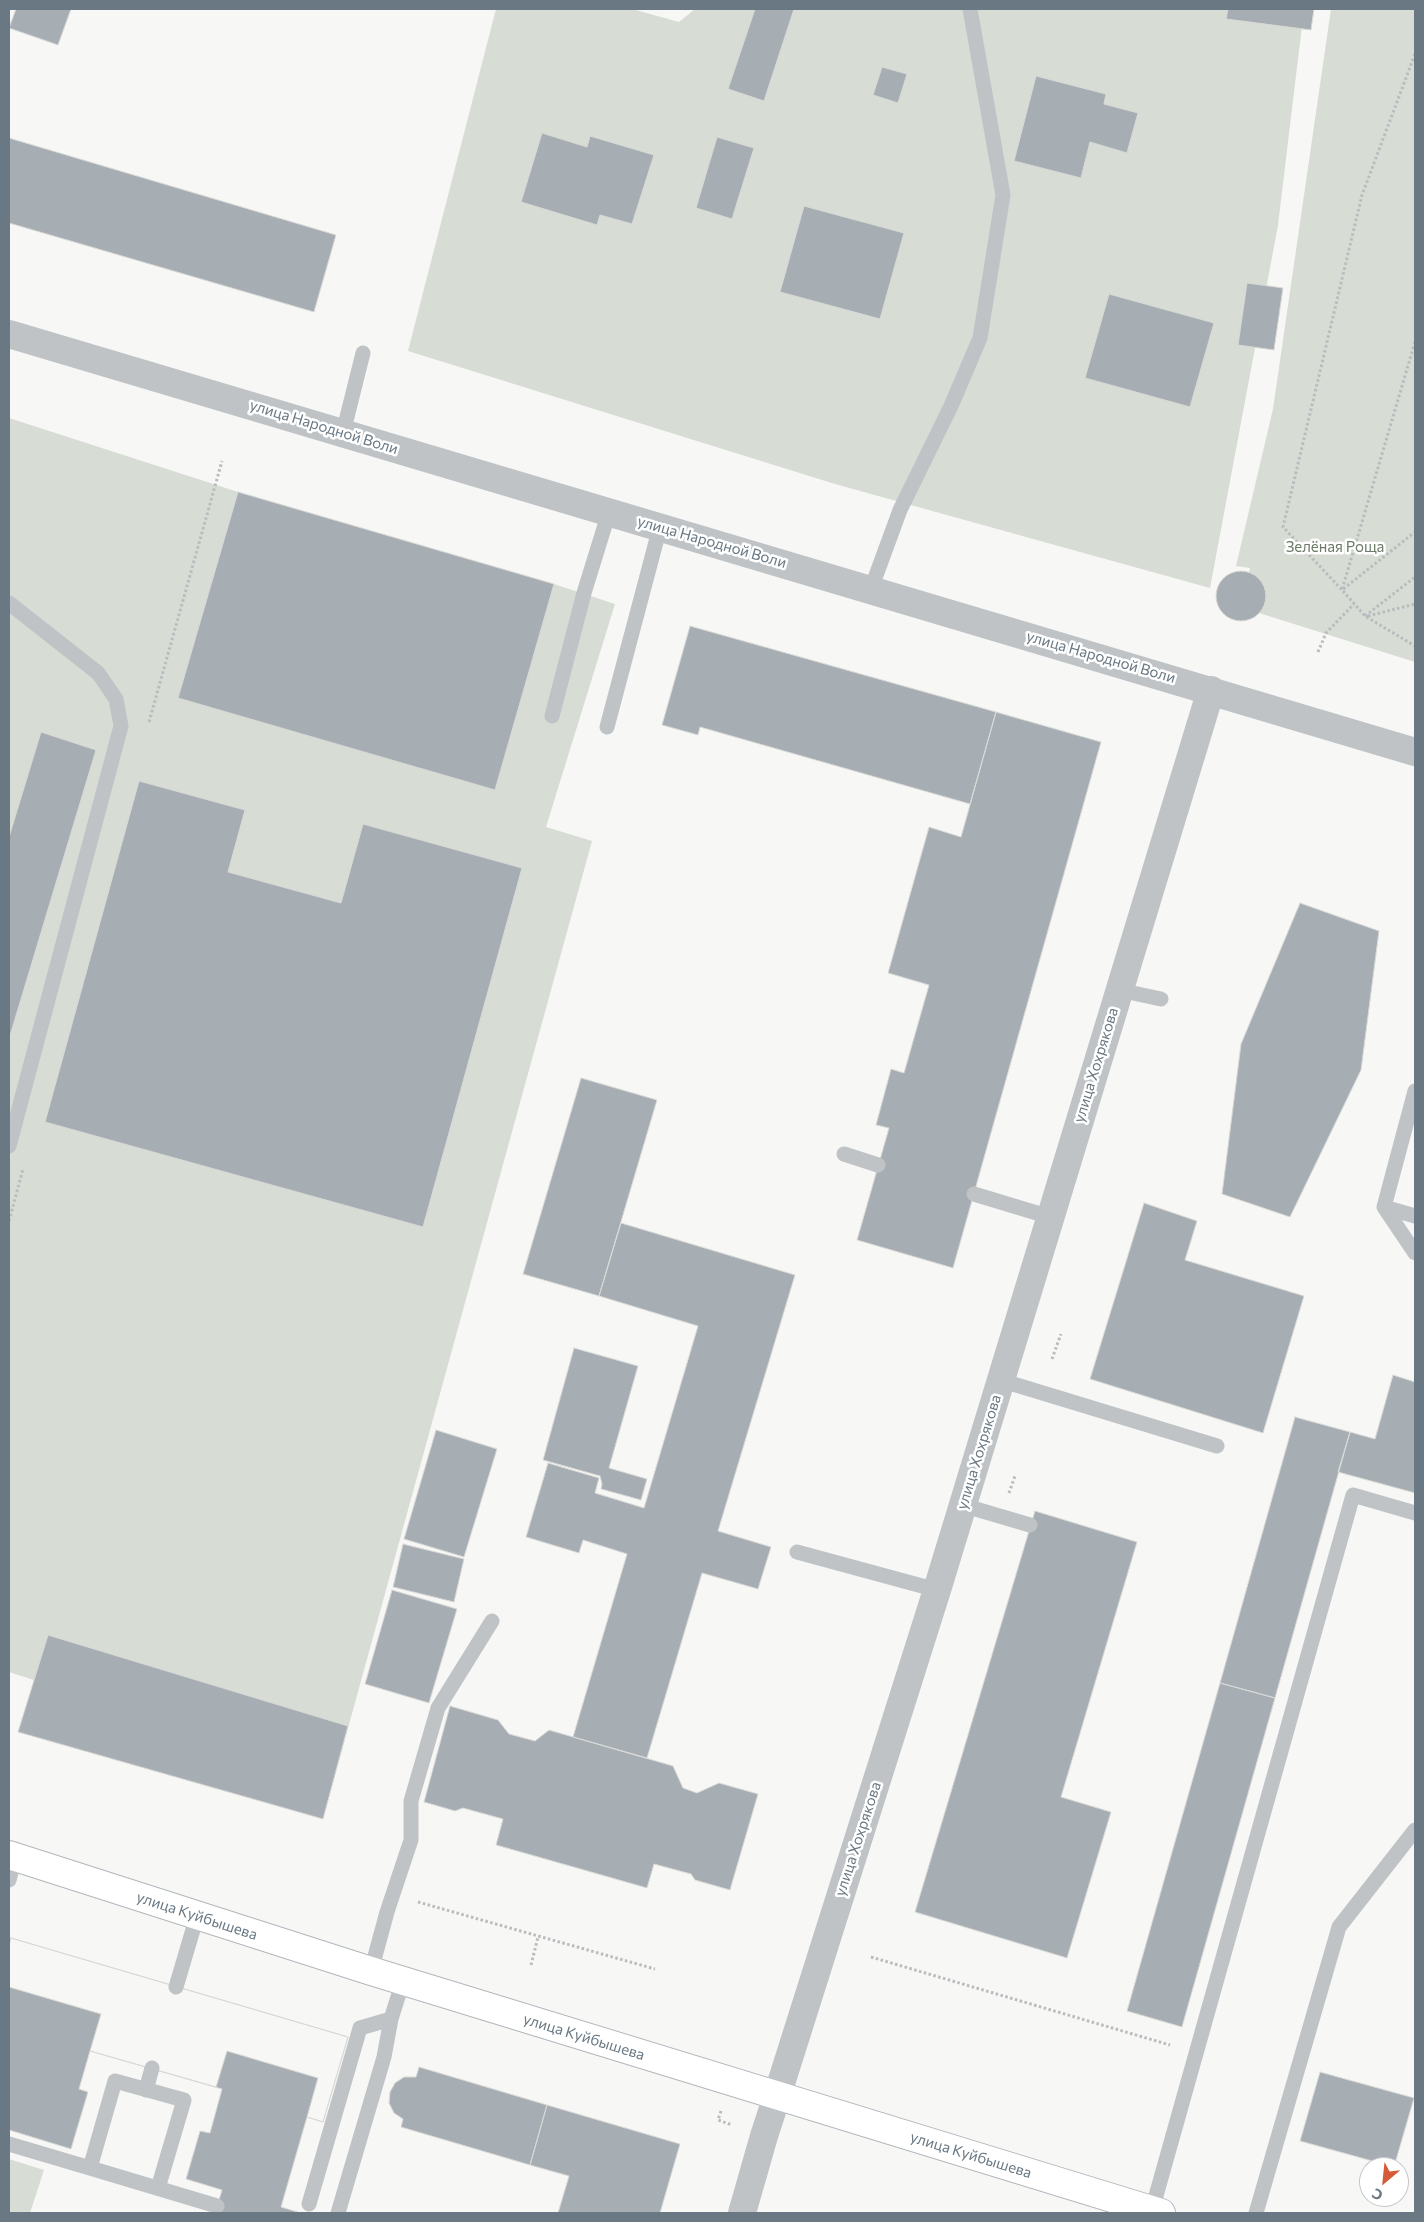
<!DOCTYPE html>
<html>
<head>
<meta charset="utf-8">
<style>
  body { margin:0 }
  #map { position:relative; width:1424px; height:2222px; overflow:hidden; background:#f7f7f5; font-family:Commissioner,sans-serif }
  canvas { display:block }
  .frame { position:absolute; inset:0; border:10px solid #697883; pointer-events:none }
  .north { position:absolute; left:1359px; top:2157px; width:50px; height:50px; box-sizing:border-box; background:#fff; border:1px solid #c3c9cd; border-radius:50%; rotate:208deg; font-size:14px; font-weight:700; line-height:20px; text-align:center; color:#697883 }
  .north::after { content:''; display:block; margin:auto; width:18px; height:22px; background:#d45c38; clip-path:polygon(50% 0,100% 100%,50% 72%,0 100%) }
</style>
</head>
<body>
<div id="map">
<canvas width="1424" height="2222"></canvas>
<div class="frame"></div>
<div class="north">С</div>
</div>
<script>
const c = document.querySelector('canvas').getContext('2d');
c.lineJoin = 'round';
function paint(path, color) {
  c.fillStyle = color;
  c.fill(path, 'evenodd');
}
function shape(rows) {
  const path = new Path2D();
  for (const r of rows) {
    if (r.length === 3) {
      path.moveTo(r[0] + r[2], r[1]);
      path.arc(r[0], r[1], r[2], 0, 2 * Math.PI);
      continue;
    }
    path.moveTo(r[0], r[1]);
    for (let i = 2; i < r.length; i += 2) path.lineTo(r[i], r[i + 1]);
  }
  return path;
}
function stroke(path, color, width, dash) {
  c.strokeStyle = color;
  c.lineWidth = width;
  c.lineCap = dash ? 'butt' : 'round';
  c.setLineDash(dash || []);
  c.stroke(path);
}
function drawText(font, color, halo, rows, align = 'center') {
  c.font = font + ' Commissioner,sans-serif';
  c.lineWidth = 5;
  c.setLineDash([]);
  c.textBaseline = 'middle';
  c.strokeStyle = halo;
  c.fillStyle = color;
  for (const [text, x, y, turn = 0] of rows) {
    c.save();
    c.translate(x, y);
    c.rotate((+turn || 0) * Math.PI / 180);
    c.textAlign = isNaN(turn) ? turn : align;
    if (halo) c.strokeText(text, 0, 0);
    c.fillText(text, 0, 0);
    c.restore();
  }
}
paint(shape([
  [496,9,632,9,679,22,695,9,1304,9,1278,225,1210,588,835,484,408,351],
  [1331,9,1415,9,1415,662,1259,613,1266,599,1265,589,1260,580,1249,573,1250,568,1236,566,1273,409],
  [9,418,238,492,554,584,615,604,546,827,592,841,323,1819,18,1732,34,1680,9,1672],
  [9,2159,44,2170,30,2213,9,2213]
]), '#d7dcd4');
const building = shape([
  [16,9,71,9,58,45,9,28,16,9],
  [755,9,794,9,764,101,728,89,755,9],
  [1228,9,1314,9,1311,30,1226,19,1228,9],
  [882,67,907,74,898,103,873,95,882,67],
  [1036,76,1106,94,1104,104,1138,113,1127,153,1090,142,1081,178,1014,161,1036,76],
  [542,133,587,147,590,136,654,155,632,224,600,215,597,225,521,202,542,133],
  [717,137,754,148,732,219,696,208,717,137],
  [9,138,336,235,314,312,9,223,9,138],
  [804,206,904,233,880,319,780,292,804,206],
  [1247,283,1283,288,1274,350,1238,345,1247,283],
  [1109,294,1214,323,1190,407,1085,378,1109,294],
  [238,492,554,584,495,790,178,698,238,492],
  [1241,596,25],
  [690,626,996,712,970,804,700,727,698,735,662,725,690,626],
  [996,712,1101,742,953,1268,857,1240,889,1128,876,1125,891,1069,904,1073,929,985,888,973,929,827,961,837,996,712],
  [41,732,96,750,9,1039,9,837,41,732],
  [139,781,245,810,228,872,341,903,363,824,522,868,423,1227,45,1122,139,781],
  [1300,903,1379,931,1361,1070,1290,1217,1222,1194,1241,1044,1300,903],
  [581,1078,657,1100,599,1296,523,1274,581,1078],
  [1144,1203,1197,1221,1185,1260,1304,1296,1263,1433,1090,1379,1144,1203],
  [621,1223,795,1275,718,1531,771,1547,758,1589,702,1573,647,1758,573,1737,627,1554,583,1540,579,1553,526,1537,548,1463,599,1478,595,1493,644,1508,698,1326,599,1296,621,1223],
  [574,1348,638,1366,609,1468,647,1479,641,1500,601,1489,602,1484,600,1476,543,1460,574,1348],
  [1393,1375,1415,1382,1415,1493,1338,1472,1350,1432,1375,1439,1393,1375],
  [1295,1417,1350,1432,1275,1698,1220,1683,1295,1417],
  [436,1430,497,1449,464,1557,404,1539,436,1430],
  [1035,1511,1137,1542,1061,1797,1111,1812,1067,1958,915,1912,1035,1511],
  [403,1544,464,1559,454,1602,393,1587,403,1544],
  [392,1590,457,1609,429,1703,365,1684,392,1590],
  [48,1635,348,1726,323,1819,18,1732,48,1635],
  [1220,1683,1275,1698,1182,2027,1127,2011,1220,1683],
  [450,1706,498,1720,509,1734,535,1741,549,1730,673,1766,683,1788,697,1793,719,1783,758,1794,730,1890,695,1880,691,1874,654,1864,647,1888,570,1866,496,1845,503,1819,463,1808,455,1811,424,1802,450,1706],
  [11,1938,348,2037,323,2122,307,2117,318,2078,227,2051,216,2087,90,2051,101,2014,9,1987,9,1989,9,1945,11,1938],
  [11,1938,348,2037,323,2122,307,2117,281,2207,301,2213,215,2213,222,2190,186,2179,200,2131,210,2133,222,2089,90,2051,79,2089,88,2092,71,2149,9,2130,9,1945,11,1938],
  [419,2067,547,2105,530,2165,401,2127,403,2119,394,2113,389,2103,390,2092,395,2083,404,2077,416,2077,419,2067],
  [1320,2072,1414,2098,1394,2167,1300,2141,1320,2072],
  [547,2105,680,2144,660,2213,558,2213,569,2176,530,2165,547,2105]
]);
paint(building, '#a7aeb3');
stroke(building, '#d9d9d7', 1);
const secondary = shape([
  [9,1855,371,1971,1161,2213]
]);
stroke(secondary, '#b1b7bb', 30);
stroke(shape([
  [1415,54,1362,195,1283,527,1342,590,1415,532],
  [1415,342,1342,590,1365,616,1415,646],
  [1365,616,1415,577],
  [1368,616,1415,604],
  [1318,652,1326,633,1354,604],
  [149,722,222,461],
  [9,1221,23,1169],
  [1052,1359,1061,1334],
  [1009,1493,1015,1476],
  [418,1902,655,1969],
  [871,1957,1170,2045],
  [531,1965,538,1937],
  [721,2111,718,2120,732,2125]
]), '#b9bcbe', 3, [2.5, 2.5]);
stroke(shape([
  [343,433,363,353],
  [871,589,900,510,951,406,980,338,1003,195,970,9],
  [9,603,98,673,116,699,121,726,9,1146],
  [552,716,584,593,609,512],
  [607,727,660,527],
  [1119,990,1161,999],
  [1415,1091,1384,1207,1415,1253],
  [844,1154,878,1165],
  [974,1194,1050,1217],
  [1384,1207,1415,1216],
  [1000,1380,1217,1446],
  [962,1505,1030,1525],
  [797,1552,937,1590],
  [9,1880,15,1857],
  [371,1971,387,1912,411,1840,411,1801,438,1708,492,1621],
  [176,1987,197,1916],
  [146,2090,152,2068],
  [9,2144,90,2168],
  [158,2188,184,2100,115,2081,90,2168,217,2206],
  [309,2204,360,2028,391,2019],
  [1152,2210,1353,1495,1415,1513],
  [338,2213,384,2057,391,2019,403,1981],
  [1256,2213,1339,1927,1415,1830]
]), '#bfc3c6', 15);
stroke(shape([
  [777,2096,937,1590,1211,690]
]), '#bfc3c6', 28);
stroke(shape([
  [9,334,1415,752],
  [742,2213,764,2136,777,2096]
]), '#bfc3c6', 28);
stroke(secondary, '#fff', 28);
drawText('15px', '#697883', '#fff', [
  ["улица Народной Воли",324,427,17],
  ["улица Народной Воли",712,542,16],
  ["улица Народной Воли",1101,657,16],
  ["улица Хохрякова",1096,1065,-73],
  ["улица Хохрякова",979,1452,-73],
  ["улица Хохрякова",858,1839,-72],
  ["улица Куйбышева",197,1916,18],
  ["улица Куйбышева",584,2037,17],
  ["улица Куйбышева",971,2155,17]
]);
drawText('15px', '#6b7b67', '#fff', [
  ["Зелёная Роща",1335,547]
]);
</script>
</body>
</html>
